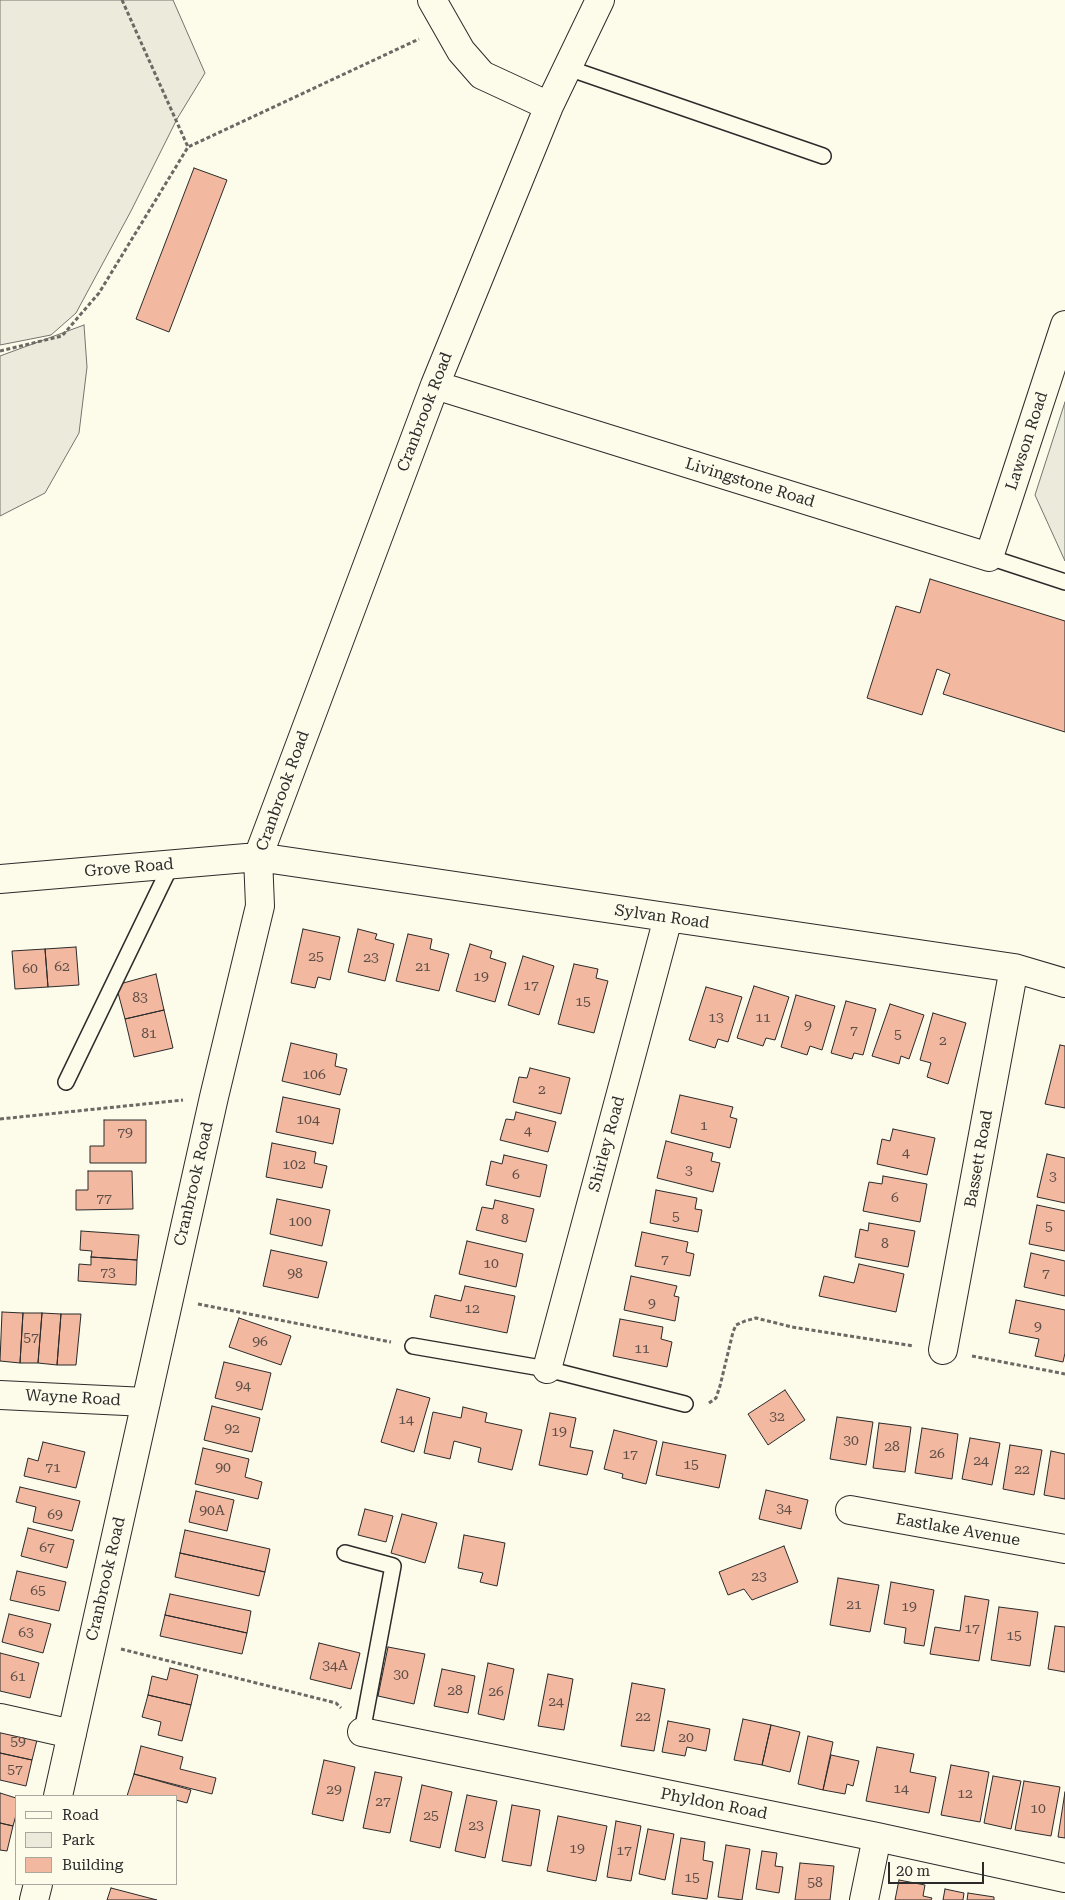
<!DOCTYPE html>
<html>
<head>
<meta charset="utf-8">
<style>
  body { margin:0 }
  #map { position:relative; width:1065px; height:1900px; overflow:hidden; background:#fdfbea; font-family:"Roboto Serif",serif }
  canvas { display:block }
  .legend { position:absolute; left:15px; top:1795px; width:162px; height:90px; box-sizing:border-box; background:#fdfbea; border:1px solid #a9a89e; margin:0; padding:6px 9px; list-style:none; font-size:15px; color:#2b2b2b }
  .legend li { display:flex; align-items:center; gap:10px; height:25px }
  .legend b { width:25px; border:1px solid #a9a89e }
  .scale { position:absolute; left:888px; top:1862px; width:96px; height:22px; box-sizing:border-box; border:2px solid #2b2b2b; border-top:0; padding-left:6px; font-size:15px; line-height:18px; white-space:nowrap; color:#2b2b2b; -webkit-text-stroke:4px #fdfbea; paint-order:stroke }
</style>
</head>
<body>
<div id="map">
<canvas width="1065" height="1900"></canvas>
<ul class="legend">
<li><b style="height:6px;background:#fdfbea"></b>Road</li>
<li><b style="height:14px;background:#ecebdb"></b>Park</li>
<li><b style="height:14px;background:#f2b8a0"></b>Building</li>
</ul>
<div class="scale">20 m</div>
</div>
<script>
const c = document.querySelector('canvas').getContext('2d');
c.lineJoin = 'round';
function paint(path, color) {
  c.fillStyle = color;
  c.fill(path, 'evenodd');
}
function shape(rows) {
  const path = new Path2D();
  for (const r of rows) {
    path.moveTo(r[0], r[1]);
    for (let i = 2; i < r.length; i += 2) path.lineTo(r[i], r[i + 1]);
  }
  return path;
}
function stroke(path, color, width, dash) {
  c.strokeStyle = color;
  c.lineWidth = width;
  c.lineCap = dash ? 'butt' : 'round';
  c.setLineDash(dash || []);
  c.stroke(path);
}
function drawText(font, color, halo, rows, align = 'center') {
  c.font = font + ' "Roboto Serif",serif';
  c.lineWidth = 4;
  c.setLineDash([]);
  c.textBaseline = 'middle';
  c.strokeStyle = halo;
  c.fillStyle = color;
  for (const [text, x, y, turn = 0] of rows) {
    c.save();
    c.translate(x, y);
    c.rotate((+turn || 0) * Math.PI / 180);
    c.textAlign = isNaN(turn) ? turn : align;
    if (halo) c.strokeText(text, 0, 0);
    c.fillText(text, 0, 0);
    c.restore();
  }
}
const green = shape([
  [0,0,173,0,205,73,177,119,131,211,76,313,51,335,0,345,0,0],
  [84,325,87,367,79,433,45,493,0,516,0,356,84,325],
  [1065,402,1065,561,1035,495,1065,402]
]);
paint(green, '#ecebdb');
stroke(green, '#74746e', 1);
const building = shape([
  [194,168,227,180,169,332,136,319,194,168],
  [930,579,1065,621,1065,732,943,694,950,674,937,669,922,715,867,698,896,606,920,613,930,579],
  [303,929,340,937,330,980,318,977,315,988,291,983,303,929],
  [358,929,377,934,375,939,394,944,385,981,348,972,358,929],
  [408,934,432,939,430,949,449,954,439,991,396,981,408,934],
  [470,944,492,951,490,958,506,963,495,1002,456,991,470,944],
  [76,947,79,985,48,987,45,949,76,947],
  [45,949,48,987,15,989,12,951,45,949],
  [523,956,554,966,539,1015,508,1005,523,956],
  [574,964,598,969,596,978,608,981,594,1033,558,1024,574,964],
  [156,974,164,1010,125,1019,116,985,156,974],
  [754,986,789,997,775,1040,766,1038,763,1046,737,1038,754,986],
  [706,987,742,997,728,1042,718,1039,715,1048,689,1040,706,987],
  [796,995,835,1006,822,1050,810,1046,807,1055,781,1047,796,995],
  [846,1001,876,1009,863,1055,854,1053,852,1059,831,1053,846,1001],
  [890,1004,924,1015,909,1059,901,1056,899,1064,872,1056,890,1004],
  [164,1010,173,1048,134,1057,125,1019,164,1010],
  [933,1013,966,1023,948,1084,927,1077,931,1063,920,1060,933,1013],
  [291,1043,337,1054,335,1066,347,1069,340,1095,282,1081,291,1043],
  [1060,1045,1065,1046,1065,1108,1045,1104,1060,1045],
  [530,1068,570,1078,561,1114,513,1102,519,1077,527,1078,530,1068],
  [680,1095,733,1107,730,1117,737,1119,730,1148,671,1133,680,1095],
  [283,1097,340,1109,333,1144,276,1132,283,1097],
  [516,1112,556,1122,548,1152,500,1140,506,1119,514,1120,516,1112],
  [104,1120,146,1120,146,1163,90,1163,90,1146,104,1146,104,1120],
  [893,1129,935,1138,927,1175,877,1164,882,1139,890,1141,893,1129],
  [666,1141,713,1153,711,1161,720,1163,713,1192,657,1178,666,1141],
  [272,1143,316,1152,314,1163,327,1166,322,1188,266,1177,272,1143],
  [1047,1154,1065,1158,1065,1203,1037,1197,1047,1154],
  [504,1155,547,1165,540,1197,486,1185,491,1161,502,1164,504,1155],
  [88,1171,132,1171,133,1209,76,1210,76,1190,88,1190,88,1171],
  [883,1176,927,1184,920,1222,863,1211,869,1182,882,1184,883,1176],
  [656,1190,697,1198,695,1209,702,1210,698,1232,650,1223,656,1190],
  [277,1199,330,1210,322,1246,270,1234,277,1199],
  [495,1200,534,1209,526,1242,476,1230,482,1207,493,1209,495,1200],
  [1037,1205,1065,1211,1065,1251,1029,1244,1037,1205],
  [869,1223,915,1231,908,1267,855,1257,860,1229,868,1231,869,1223],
  [81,1231,139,1235,137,1260,91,1257,92,1251,80,1250,81,1231],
  [642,1232,688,1242,686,1252,694,1254,690,1276,635,1266,642,1232],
  [467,1241,523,1254,516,1287,459,1274,467,1241],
  [271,1250,327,1262,318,1298,263,1286,271,1250],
  [1031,1253,1065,1261,1065,1296,1024,1287,1031,1253],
  [91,1257,137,1260,136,1285,78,1281,79,1264,91,1265,91,1257],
  [859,1264,904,1274,896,1312,819,1296,824,1276,854,1283,859,1264],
  [631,1276,677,1286,674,1296,679,1297,675,1321,624,1310,631,1276],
  [465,1286,515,1296,507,1333,430,1317,435,1295,461,1301,465,1286],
  [1016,1300,1065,1310,1065,1353,1063,1362,1035,1356,1039,1339,1009,1333,1016,1300],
  [2,1312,23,1313,20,1363,0,1361,2,1312],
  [23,1313,42,1313,38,1363,20,1363,23,1313],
  [42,1313,61,1314,57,1365,38,1363,42,1313],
  [61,1314,81,1314,76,1365,57,1365,61,1314],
  [239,1318,291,1336,281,1365,229,1347,239,1318],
  [620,1319,663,1327,661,1339,672,1342,667,1367,613,1356,620,1319],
  [224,1362,271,1373,262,1410,215,1398,224,1362],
  [397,1389,430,1398,414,1452,381,1442,397,1389],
  [785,1390,805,1420,768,1445,748,1414,785,1390],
  [212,1406,260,1418,252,1452,204,1440,212,1406],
  [463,1407,487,1413,485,1422,522,1430,512,1470,478,1462,481,1448,454,1441,450,1459,424,1453,433,1412,461,1418,463,1407],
  [550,1413,576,1418,570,1447,593,1451,587,1475,539,1465,550,1413],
  [837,1417,873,1422,866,1465,830,1459,837,1417],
  [879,1423,911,1427,905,1472,873,1468,879,1423],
  [922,1428,958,1434,952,1479,915,1473,922,1428],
  [614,1430,657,1441,646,1484,622,1478,623,1474,604,1469,614,1430],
  [970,1438,1000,1443,992,1485,962,1479,970,1438],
  [43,1442,85,1452,76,1488,24,1476,28,1458,38,1461,43,1442],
  [663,1442,726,1455,719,1488,656,1475,663,1442],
  [1010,1445,1042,1450,1034,1495,1003,1489,1010,1445],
  [203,1448,249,1459,245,1477,262,1482,258,1499,195,1484,203,1448],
  [1051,1451,1065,1454,1065,1499,1044,1495,1051,1451],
  [20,1487,80,1501,72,1531,33,1522,36,1507,16,1502,20,1487],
  [766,1490,808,1500,801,1529,759,1519,766,1490],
  [196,1491,234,1500,227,1531,189,1522,196,1491],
  [365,1509,393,1516,386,1542,358,1535,365,1509],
  [402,1514,437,1523,425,1563,391,1553,402,1514],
  [28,1528,74,1540,67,1568,21,1556,28,1528],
  [185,1530,270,1549,265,1572,180,1553,185,1530],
  [464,1535,505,1543,497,1586,480,1582,483,1573,458,1568,464,1535],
  [784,1546,798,1582,752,1600,744,1589,728,1595,719,1572,784,1546],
  [180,1553,265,1572,259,1596,175,1577,180,1553],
  [17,1571,66,1582,59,1611,10,1600,17,1571],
  [838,1578,879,1585,870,1632,830,1625,838,1578],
  [891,1582,934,1590,924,1646,904,1643,906,1628,884,1624,891,1582],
  [170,1594,251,1611,247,1633,165,1615,170,1594],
  [965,1596,989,1600,979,1661,930,1654,935,1627,960,1631,965,1596],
  [999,1607,1038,1612,1030,1666,991,1660,999,1607],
  [9,1614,51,1624,43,1653,2,1642,9,1614],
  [165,1615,247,1633,242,1654,160,1636,165,1615],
  [1055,1626,1065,1627,1065,1672,1048,1669,1055,1626],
  [319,1643,360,1653,351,1689,310,1679,319,1643],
  [388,1647,425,1654,414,1704,378,1696,388,1647],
  [0,1653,39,1663,30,1698,0,1691,0,1653],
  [488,1663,514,1669,504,1720,478,1714,488,1663],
  [170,1668,198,1675,191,1705,148,1695,152,1676,167,1680,170,1668],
  [442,1669,475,1676,468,1713,434,1706,442,1669],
  [548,1674,573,1679,564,1730,538,1726,548,1674],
  [632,1683,665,1689,654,1751,621,1746,632,1683],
  [148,1695,191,1705,182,1741,158,1735,161,1722,142,1717,148,1695],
  [743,1719,771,1725,762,1765,734,1760,743,1719],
  [668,1721,710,1729,706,1751,687,1747,685,1756,662,1752,668,1721],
  [0,1723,39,1732,32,1760,0,1753,0,1723],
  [771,1725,800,1732,790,1772,762,1765,771,1725],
  [808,1736,833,1742,823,1790,798,1784,808,1736],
  [141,1746,183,1757,180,1769,216,1778,212,1794,134,1774,141,1746],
  [877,1747,914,1754,910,1772,936,1777,929,1813,866,1801,877,1747],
  [0,1753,32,1760,26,1786,0,1780,0,1753],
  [831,1755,859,1761,853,1786,847,1784,845,1794,823,1790,831,1755],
  [324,1760,355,1767,343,1821,312,1814,324,1760],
  [951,1765,989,1772,980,1822,941,1815,951,1765],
  [375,1772,402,1777,390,1833,363,1828,375,1772],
  [134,1774,191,1790,187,1803,176,1800,176,1796,127,1796,134,1774],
  [993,1776,1021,1781,1011,1829,984,1823,993,1776],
  [1024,1781,1060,1787,1051,1836,1015,1830,1024,1781],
  [422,1785,452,1792,440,1848,410,1841,422,1785],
  [1065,1792,1065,1838,1058,1837,1065,1792],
  [0,1793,16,1798,16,1815,13,1826,0,1823,0,1793],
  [467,1795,497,1801,485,1858,455,1851,467,1795],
  [512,1805,540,1810,531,1866,502,1861,512,1805],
  [558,1816,607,1826,596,1881,547,1871,558,1816],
  [616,1821,641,1826,631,1881,607,1877,616,1821],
  [0,1823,13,1826,7,1851,0,1850,0,1823],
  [648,1829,674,1834,665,1880,639,1874,648,1829],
  [681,1838,705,1842,703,1860,713,1862,707,1899,672,1894,681,1838],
  [726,1845,750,1849,742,1900,718,1897,726,1845],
  [762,1851,777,1853,775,1866,783,1867,779,1893,756,1889,762,1851],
  [800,1863,834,1866,830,1900,795,1900,800,1863],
  [899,1880,925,1885,923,1896,932,1898,931,1900,895,1900,899,1880],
  [111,1888,157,1900,107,1900,111,1888],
  [945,1889,964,1893,963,1900,943,1900,945,1889],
  [968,1893,994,1897,994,1900,967,1900,968,1893]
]);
paint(building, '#f2b8a0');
stroke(building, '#2b2b2b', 1);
const lane = shape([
  [568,68,823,156],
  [989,557,1065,582],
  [66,1082,171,865],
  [413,1346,547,1369,685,1404],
  [345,1553,393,1566,362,1732]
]);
const street = shape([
  [432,0,461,51,482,75,549,106],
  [435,385,989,557,1065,325],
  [0,879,258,857,1014,968,1065,983],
  [943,1350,1014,968],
  [547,1369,668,918],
  [0,1395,146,1402],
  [850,1510,1065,1549],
  [0,1718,72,1734],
  [362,1732,877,1837,1065,1878],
  [58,1796,214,1097,260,906,258,857,435,385,549,106,600,0],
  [34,1900,38,1884],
  [864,1900,877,1837]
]);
stroke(lane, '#2b2b2b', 18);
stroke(street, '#2b2b2b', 30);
stroke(shape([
  [122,0,188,147],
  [0,351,62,336,99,293,188,147,419,39],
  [0,1119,183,1100],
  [198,1304,391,1342],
  [972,1356,1065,1374],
  [709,1403,716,1398,720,1386,733,1332,736,1325,745,1321,756,1318,792,1327,914,1346],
  [121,1649,336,1703,341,1708]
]), '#6a6964', 3, [4, 2.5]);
stroke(lane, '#fdfbea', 15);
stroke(street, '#fdfbea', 28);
drawText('14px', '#5d4e48', null, [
  ["25",316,957],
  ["23",371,958],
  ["62",62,967],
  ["21",423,967],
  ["60",30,969],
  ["19",481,977],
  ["17",531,986],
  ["83",140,998],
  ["15",583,1002],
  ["13",716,1018],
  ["11",763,1018],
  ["9",808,1026],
  ["7",854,1031],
  ["81",149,1034],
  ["5",898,1035],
  ["2",943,1041],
  ["106",314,1075],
  ["2",542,1090],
  ["104",308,1120],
  ["1",704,1126],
  ["4",528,1131],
  ["79",125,1133],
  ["4",906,1153],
  ["102",294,1165],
  ["3",689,1171],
  ["6",516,1175],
  ["3",1053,1177],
  ["6",895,1198],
  ["77",104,1199],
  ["5",676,1217],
  ["8",505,1220],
  ["100",300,1222],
  ["5",1049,1227],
  ["8",885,1244],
  ["7",665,1260],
  ["10",491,1264],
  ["73",108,1273],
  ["98",295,1274],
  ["7",1046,1274],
  ["9",652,1304],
  ["12",472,1309],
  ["9",1038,1327],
  ["57",31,1338],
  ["96",260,1342],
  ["11",642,1349],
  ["94",243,1386],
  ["32",777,1417],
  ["14",406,1420],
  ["92",232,1429],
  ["19",559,1432],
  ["30",851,1441],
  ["28",892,1447],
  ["26",937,1454],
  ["17",630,1455],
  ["24",981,1461],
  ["15",691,1465],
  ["71",53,1468],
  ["90",223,1468],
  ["22",1022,1470],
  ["34",784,1509],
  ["90A",212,1511],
  ["69",55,1515],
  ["67",47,1548],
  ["23",759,1577],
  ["65",38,1591],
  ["21",854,1605],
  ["19",909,1607],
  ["17",972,1629],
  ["63",26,1633],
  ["15",1014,1636],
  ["34A",335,1666],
  ["30",401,1675],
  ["61",18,1677],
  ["28",455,1691],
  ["26",496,1692],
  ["24",556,1702],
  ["22",643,1717],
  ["20",686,1738],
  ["59",18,1742],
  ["57",15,1770],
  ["14",901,1789],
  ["29",334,1790],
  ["12",965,1794],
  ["27",383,1802],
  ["10",1038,1809],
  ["25",431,1816],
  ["23",476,1826],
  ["19",577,1849],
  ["17",624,1851],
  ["15",692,1878],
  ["58",815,1883]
]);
drawText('16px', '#2b2b2b', '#fdfbea', [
  ["Cranbrook Road",425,412,-69],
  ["Lawson Road",1027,441,-72],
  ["Livingstone Road",750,483,17],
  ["Cranbrook Road",283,791,-70],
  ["Grove Road",129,868,-5],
  ["Sylvan Road",662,917,8],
  ["Shirley Road",607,1144,-75],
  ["Bassett Road",979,1159,-80],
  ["Cranbrook Road",194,1184,-77],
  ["Wayne Road",73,1398,3],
  ["Eastlake Avenue",958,1530,10],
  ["Cranbrook Road",106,1579,-77],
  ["Phyldon Road",714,1804,11]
]);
</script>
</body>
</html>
